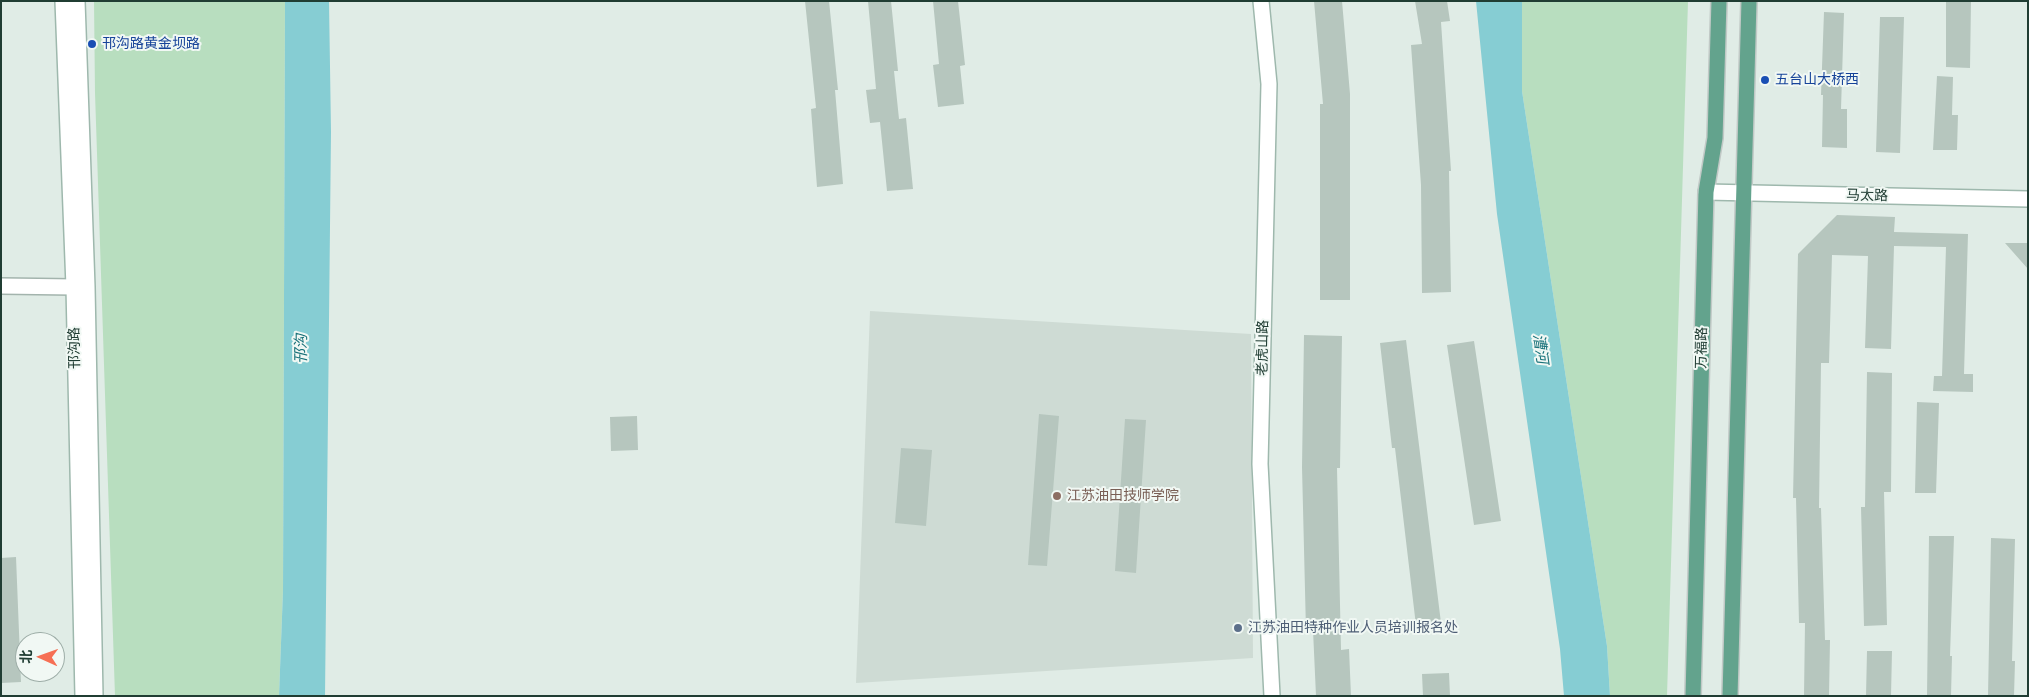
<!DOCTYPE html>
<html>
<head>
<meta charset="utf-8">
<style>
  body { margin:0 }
  #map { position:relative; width:2029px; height:697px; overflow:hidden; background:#e0ece6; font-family:Manrope,"Noto Sans SC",sans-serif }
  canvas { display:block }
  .frame { position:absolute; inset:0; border:2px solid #203d33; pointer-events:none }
  .north { position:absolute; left:15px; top:632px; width:50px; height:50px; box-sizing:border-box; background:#f1f8f4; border:1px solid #9dada7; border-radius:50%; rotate:272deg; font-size:14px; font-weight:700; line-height:20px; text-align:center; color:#203d33 }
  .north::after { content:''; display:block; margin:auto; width:18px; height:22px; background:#f66f54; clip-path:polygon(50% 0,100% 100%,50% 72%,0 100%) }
</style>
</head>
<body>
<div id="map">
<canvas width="2029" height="697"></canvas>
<div class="frame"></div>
<div class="north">北</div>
</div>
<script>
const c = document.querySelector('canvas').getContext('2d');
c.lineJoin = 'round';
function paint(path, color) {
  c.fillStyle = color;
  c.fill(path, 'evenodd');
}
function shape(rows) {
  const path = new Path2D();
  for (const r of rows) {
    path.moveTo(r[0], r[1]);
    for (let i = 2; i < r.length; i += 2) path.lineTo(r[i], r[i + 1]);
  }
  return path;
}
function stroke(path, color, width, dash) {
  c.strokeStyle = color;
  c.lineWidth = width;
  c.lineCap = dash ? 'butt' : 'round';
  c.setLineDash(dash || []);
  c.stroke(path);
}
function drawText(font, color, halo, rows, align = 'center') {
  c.font = font + ' Manrope,"Noto Sans SC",sans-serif';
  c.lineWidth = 4;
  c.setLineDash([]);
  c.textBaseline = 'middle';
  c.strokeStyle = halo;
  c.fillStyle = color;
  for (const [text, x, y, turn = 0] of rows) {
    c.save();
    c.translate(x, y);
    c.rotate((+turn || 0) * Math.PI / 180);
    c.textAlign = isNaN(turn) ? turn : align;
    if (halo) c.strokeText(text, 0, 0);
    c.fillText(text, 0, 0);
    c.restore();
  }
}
paint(shape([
  [870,311,1251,334,1253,658,856,683]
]), '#cedbd4');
paint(shape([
  [94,1,285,1,283,590,279,696,115,696,95,93],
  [1522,1,1688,1,1667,696,1610,696,1607,646,1522,91]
]), '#b8debf');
paint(shape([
  [285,1,329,1,331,132,325,696,279,696,283,590],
  [1476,1,1522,1,1522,91,1607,646,1610,696,1564,696,1560,649,1497,214]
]), '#86cdd3');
paint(shape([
  [805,1,829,1,838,90,835,90,843,184,817,187,811,109,816,108],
  [868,1,891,1,898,71,894,71,899,119,906,118,913,189,887,191,880,122,870,123,866,90,876,89],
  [933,1,958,1,965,65,960,66,964,104,938,107,933,65,939,64],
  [1314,1,1342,1,1350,94,1350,300,1320,300,1320,104,1323,104],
  [1415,1,1447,1,1450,21,1441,22,1451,171,1449,171,1451,292,1422,293,1421,185,1411,45,1422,44],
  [1946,1,1971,1,1970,68,1946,67],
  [1824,12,1844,13,1841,109,1847,109,1847,148,1822,147,1823,95,1821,95],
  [1880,17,1904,17,1900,153,1876,152],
  [1937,76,1953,77,1952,115,1958,115,1957,150,1933,150],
  [1837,215,1895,217,1894,232,1968,234,1964,374,1973,374,1973,392,1933,391,1934,376,1942,376,1946,247,1894,246,1891,349,1865,348,1868,256,1832,255,1829,363,1821,363,1819,508,1821,508,1825,640,1830,640,1829,696,1804,696,1805,623,1799,623,1796,498,1793,498,1798,254],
  [2005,243,2028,243,2028,269],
  [1304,335,1342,336,1340,468,1337,468,1341,650,1349,649,1351,696,1316,696,1313,630,1306,631,1302,467],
  [1406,340,1442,631,1417,634,1395,448,1392,448,1380,343],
  [1474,341,1501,521,1474,525,1447,345],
  [1867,372,1892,373,1891,492,1884,492,1887,625,1864,626,1861,507,1865,507],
  [1917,402,1939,403,1936,493,1915,493],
  [1039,414,1059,416,1047,566,1028,565],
  [637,416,638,450,611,451,610,417],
  [1125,419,1146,420,1136,573,1115,571],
  [901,448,932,450,926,526,895,523],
  [1929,536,1954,536,1950,656,1952,656,1951,696,1927,696],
  [1991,538,2015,539,2012,661,2015,661,2014,696,1988,696],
  [16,557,21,682,1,683,1,558],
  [1867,651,1892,651,1891,696,1866,696],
  [1449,673,1450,696,1423,696,1422,674]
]), '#b6c6be');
const street = shape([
  [1,286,74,287]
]);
const secondary = shape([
  [63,1,74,287,83,696],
  [77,1,87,287,95,696],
  [1261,1,1269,84,1260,464,1272,696],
  [1706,192,2028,199]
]);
const primary = shape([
  [1693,696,1706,192,1715,138,1719,1],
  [1730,696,1749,1]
]);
stroke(street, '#a3b4ad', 18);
stroke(secondary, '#9eb8ad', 18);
stroke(primary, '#c1c9c6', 18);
stroke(street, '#fff', 15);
stroke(secondary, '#fff', 15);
stroke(primary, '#63a38d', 15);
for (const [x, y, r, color] of [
  [92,44,5,"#1a4fb4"],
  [1765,80,5,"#1a4fb4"],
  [1057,496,5,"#8d6e63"],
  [1238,628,5,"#5c6f8a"]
]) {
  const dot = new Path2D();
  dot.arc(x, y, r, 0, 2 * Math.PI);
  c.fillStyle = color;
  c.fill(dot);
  stroke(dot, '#f1f8f4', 2);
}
drawText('14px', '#164399', '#f1f8f4', [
  ["邗沟路黄金坝路",102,44],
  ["五台山大桥西",1775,80]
], 'left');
drawText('14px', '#203d33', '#f1f8f4', [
  ["马太路",1867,196,1],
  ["邗沟路",75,348,-91],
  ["老虎山路",1263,348,-89],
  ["万福路",1702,348,-89]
]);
drawText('14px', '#785e54', '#f1f8f4', [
  ["江苏油田技师学院",1067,496]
], 'left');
drawText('14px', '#4e5e75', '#f1f8f4', [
  ["江苏油田特种作业人员培训报名处",1248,628]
], 'left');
drawText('italic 15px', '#19727a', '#f1f8f4', [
  ["邗沟",302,349,-90],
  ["漕河",1540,349,82]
]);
</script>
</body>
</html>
